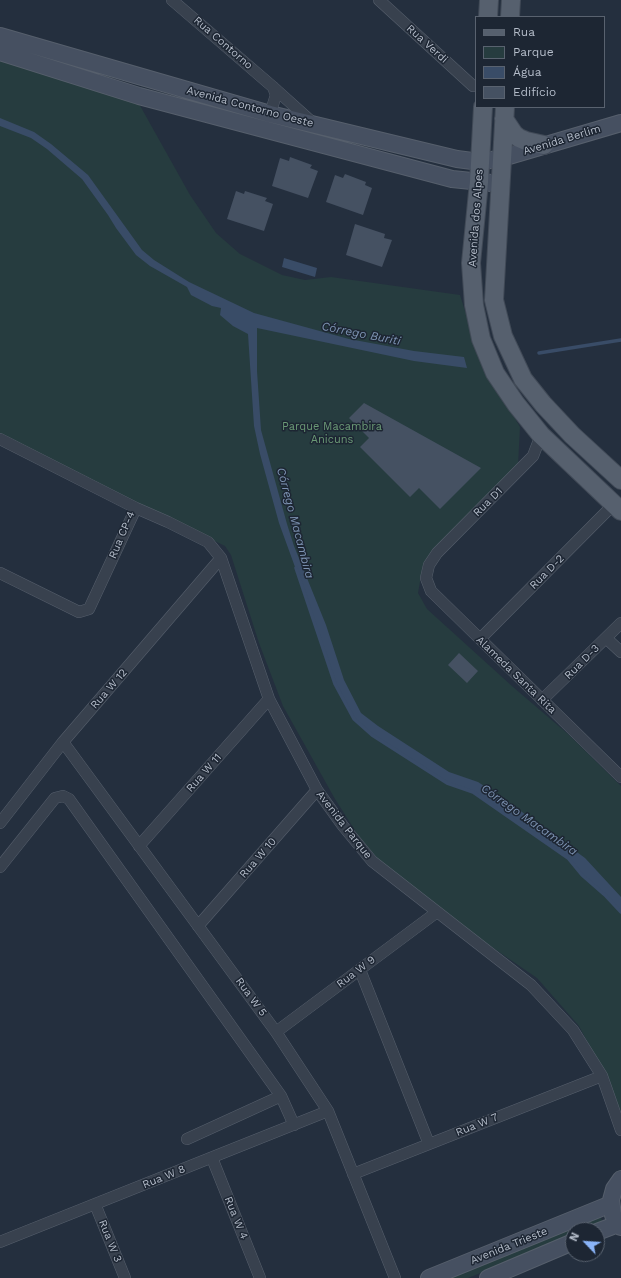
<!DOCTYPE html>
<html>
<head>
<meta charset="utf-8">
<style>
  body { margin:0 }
  #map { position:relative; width:621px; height:1278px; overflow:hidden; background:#242f3e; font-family:"Work Sans",sans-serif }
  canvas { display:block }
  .legend { position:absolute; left:475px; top:16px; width:130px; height:92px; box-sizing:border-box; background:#1d2633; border:1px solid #59626f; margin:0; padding:5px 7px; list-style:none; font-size:12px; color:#b4bcc9 }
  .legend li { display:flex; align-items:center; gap:8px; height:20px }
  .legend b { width:20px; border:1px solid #59626f }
  .north { position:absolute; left:565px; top:1222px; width:40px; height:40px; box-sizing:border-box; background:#1d2633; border:1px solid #59626f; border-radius:50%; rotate:295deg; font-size:11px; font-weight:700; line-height:16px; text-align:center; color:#b4bcc9 }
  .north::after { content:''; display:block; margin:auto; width:14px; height:18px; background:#8ab4f8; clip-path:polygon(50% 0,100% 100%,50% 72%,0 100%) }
</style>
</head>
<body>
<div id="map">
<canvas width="621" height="1278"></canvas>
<ul class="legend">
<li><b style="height:5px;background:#56606e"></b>Rua</li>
<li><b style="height:11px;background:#263c3f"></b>Parque</li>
<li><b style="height:11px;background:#394c67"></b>Água</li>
<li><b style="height:11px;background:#455162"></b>Edifício</li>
</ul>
<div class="north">N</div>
</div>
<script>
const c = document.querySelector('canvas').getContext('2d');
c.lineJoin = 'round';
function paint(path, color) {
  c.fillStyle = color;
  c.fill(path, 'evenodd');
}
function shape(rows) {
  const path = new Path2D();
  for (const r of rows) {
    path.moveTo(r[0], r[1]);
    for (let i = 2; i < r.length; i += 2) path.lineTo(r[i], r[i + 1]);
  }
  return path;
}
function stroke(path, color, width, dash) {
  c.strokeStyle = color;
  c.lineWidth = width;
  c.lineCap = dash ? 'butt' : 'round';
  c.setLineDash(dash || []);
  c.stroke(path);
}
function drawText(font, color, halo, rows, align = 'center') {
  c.font = font + ' "Work Sans",sans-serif';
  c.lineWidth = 3;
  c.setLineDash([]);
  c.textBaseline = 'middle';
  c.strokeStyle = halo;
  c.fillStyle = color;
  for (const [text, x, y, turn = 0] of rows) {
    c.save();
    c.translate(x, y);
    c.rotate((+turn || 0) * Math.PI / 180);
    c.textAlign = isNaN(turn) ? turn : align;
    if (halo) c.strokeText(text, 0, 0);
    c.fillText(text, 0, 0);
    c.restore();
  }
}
paint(shape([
  [0,59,138,102,190,195,216,233,240,254,282,275,305,280,331,277,460,295,473,336,491,377,520,427,518,465,470,516,423,565,418,593,427,609,513,687,568,734,621,786,621,1112,605,1075,579,1026,537,978,435,908,398,878,365,846,335,799,283,706,259,643,231,555,225,546,0,436],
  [600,1216,603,1223,587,1230,573,1230,573,1236,468,1278,446,1278]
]), '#263c3f');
paint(shape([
  [0,118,34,132,51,144,88,175,142,250,154,260,189,282,254,313,349,339,414,351,464,357,467,368,414,361,257,328,257,371,261,430,287,524,294,546,326,625,344,680,361,713,378,726,449,772,478,782,507,801,585,858,621,897,621,912,606,896,582,875,568,858,473,792,447,783,373,735,354,719,335,684,295,567,279,523,260,454,254,426,248,334,233,326,220,315,221,308,212,306,191,295,187,287,150,266,136,255,116,228,108,215,82,179,47,149,31,138,0,126],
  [284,258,317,268,315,277,282,267]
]), '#394c67');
stroke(shape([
  [539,353,621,340],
  [296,568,335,684,354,719,372,735,447,783,473,792,568,858,582,875,606,896,621,912]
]), '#394c67', 3.5);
paint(shape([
  [290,157,312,165,310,168,318,171,308,198,272,186,280,158,289,161],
  [345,174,366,182,365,185,372,188,363,215,326,202,335,175,343,178],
  [236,191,244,194,245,191,267,198,265,201,273,204,264,231,227,219],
  [355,224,385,234,384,238,392,240,382,267,346,255],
  [364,403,481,468,440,509,419,488,410,497,360,447,369,438,349,418],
  [459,653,478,671,467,683,448,665]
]), '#455162');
const street = shape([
  [172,0,273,87,313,123],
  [379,0,473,86,476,86],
  [270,114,276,95,273,87],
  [541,435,533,456,437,553,429,565,426,578,431,591,621,777],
  [0,439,136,508,168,522,208,542,221,558,269,699,317,790,343,826,372,861,531,985,573,1030,602,1076,621,1130],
  [0,573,79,612,89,609,136,508],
  [606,638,621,652],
  [480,639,614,504],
  [542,700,621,623],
  [63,742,276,1032,328,1111,395,1278],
  [0,823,63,742,221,558],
  [139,846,269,699],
  [0,867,55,798,63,796,69,799,281,1096,294,1125],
  [198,926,317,790],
  [360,970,429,1144],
  [276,1032,437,912],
  [187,1139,281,1096],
  [212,1158,260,1278],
  [353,1174,602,1076],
  [95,1204,125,1278],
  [0,1242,328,1111]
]);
const secondary = shape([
  [0,36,270,114,457,159,480,162,502,158,621,123],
  [0,52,139,96,452,179,501,184],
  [621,1179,614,1189,611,1200,613,1215,621,1227],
  [597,1232,618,1224],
  [429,1278,611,1204],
  [488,1278,573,1242]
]);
const primary = shape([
  [488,17,489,0],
  [510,17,511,0],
  [483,107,479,182,471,263,474,305,481,339,495,373,516,404,541,435,621,511],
  [505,107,494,300,503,336,523,379,543,404,572,435,621,480],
  [504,119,514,134,519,138,526,141,544,145]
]);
stroke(street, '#565f6c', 12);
stroke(secondary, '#565f6c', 18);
stroke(primary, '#414a57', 20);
stroke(street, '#38414e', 11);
stroke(secondary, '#465061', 16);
stroke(primary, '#56606e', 18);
drawText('11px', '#b4bcc9', '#1d2633', [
  ["Rua Contorno",223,43,41],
  ["Rua Verdi",427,44,42],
  ["Avenida Contorno Oeste",250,107,15],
  ["Avenida Berlim",562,140,-17],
  ["Avenida dos Alpes",476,218,-86],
  ["Rua D1",488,502,-45],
  ["Rua CP-4",122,535,-67],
  ["Rua D-2",547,572,-45],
  ["Rua D-3",582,662,-45],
  ["Alameda Santa Rita",516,675,44],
  ["Rua W 12",109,689,-49],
  ["Rua W 11",204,773,-49],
  ["Avenida Parque",344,825,52],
  ["Rua W 10",258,858,-49],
  ["Rua W 9",356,972,-37],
  ["Rua W 5",251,997,54],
  ["Rua W 7",477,1125,-22],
  ["Rua W 8",164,1177,-22],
  ["Rua W 4",236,1218,68],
  ["Rua W 3",110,1241,68],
  ["Avenida Trieste",509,1246,-22]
]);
drawText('11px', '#6b9a76', '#1d2633', [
  ["Parque Macambira",332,427],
  ["Anicuns",332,440]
]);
drawText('italic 12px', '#7c92b1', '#1d2633', [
  ["Córrego Buriti",361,334,11],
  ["Córrego Macambira",295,523,75],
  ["Córrego Macambira",529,820,35]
]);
</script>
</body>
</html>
